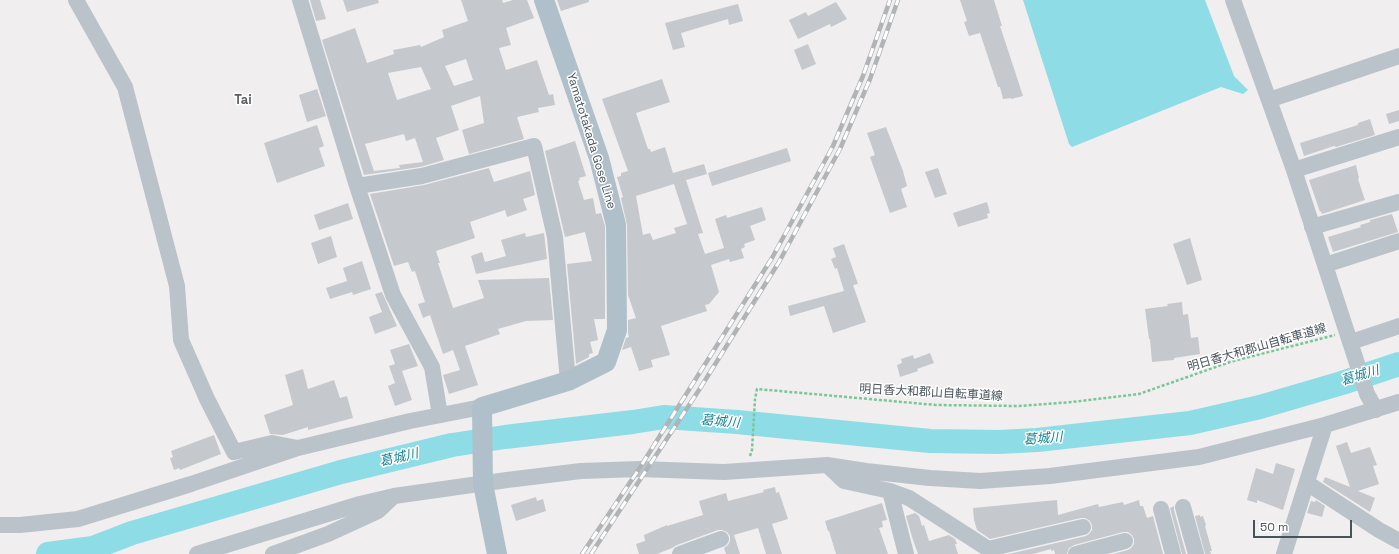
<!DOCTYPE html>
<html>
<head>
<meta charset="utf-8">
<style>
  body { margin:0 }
  #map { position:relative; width:1399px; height:554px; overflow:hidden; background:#f0eeee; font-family:"Space Grotesk",sans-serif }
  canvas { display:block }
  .scale { position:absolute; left:1253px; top:520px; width:99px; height:18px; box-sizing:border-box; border:2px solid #47535a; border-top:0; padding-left:5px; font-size:12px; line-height:14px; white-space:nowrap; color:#47535a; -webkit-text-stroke:3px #fff; paint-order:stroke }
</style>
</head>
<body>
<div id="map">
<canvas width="1399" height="554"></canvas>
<div class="scale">50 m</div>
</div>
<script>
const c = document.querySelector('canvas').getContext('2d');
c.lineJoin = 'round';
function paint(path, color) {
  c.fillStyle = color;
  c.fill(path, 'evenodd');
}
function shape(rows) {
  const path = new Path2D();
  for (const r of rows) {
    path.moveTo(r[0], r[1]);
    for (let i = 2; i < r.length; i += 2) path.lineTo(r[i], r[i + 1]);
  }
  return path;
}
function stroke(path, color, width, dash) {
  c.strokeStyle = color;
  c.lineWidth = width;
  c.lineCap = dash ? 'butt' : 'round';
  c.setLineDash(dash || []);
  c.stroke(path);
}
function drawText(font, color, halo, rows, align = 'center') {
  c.font = font + ' "Space Grotesk","Noto Sans JP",sans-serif';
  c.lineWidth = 3;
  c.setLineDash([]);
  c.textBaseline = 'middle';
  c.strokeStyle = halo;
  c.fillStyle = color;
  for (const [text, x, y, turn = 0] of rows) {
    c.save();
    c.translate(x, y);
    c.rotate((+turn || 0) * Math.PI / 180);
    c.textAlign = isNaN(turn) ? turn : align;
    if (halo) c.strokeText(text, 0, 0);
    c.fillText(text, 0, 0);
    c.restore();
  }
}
paint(shape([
  [1023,0,1205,0,1234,76,1248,90,1243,94,1221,87,1072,147,1069,144]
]), '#8edce5');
stroke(shape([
  [48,554,93,548,132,533,341,472,452,445,505,437,633,422,664,417,737,422,930,441,999,442,1037,440,1190,423,1260,407,1342,383,1399,364]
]), '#8edce5', 24);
paint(shape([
  [310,0,320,0,326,19,316,21],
  [343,0,378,0,379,3,347,12],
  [461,0,502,0,503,3,513,0,527,0,534,18,506,28,511,45,499,48,506,70,537,60,549,95,553,94,555,105,538,108,539,112,517,117,524,139,469,154,462,130,484,123,480,96,451,106,459,130,436,138,444,160,420,167,364,175,322,40,355,28,367,63,394,54,393,50,420,45,421,47,444,37,442,30,468,21],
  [466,59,473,80,454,86,445,66],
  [421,67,431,89,397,100,388,73],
  [404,134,406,141,415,138,423,162,399,165,400,168,374,171,365,144],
  [557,0,589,0,589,2,561,11],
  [960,0,994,0,1002,26,1000,26,1023,96,1011,99,1011,98,1003,99,1000,87,998,87,980,33,969,36,964,22,967,21],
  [836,2,847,19,831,27,830,24,798,39,789,20,806,12,808,16],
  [738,4,743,21,729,25,728,19,681,33,685,47,673,50,665,23],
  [808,44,816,64,802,70,794,50],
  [662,79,670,102,636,113,648,149,650,149,651,152,665,147,673,173,704,164,707,174,686,180,703,233,698,234,705,254,724,248,715,219,726,215,727,218,762,207,766,220,750,226,755,240,744,244,745,247,741,249,744,258,730,262,729,259,711,265,719,292,709,304,705,305,707,311,661,326,670,355,651,360,653,367,639,371,631,347,622,350,626,338,629,337,628,333,628,320,636,318,628,295,627,225,621,198,623,197,617,177,621,176,621,173,628,171,602,99],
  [674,184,687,224,674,228,676,233,653,240,650,233,643,235,636,196],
  [317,89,326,116,307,122,299,95],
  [1399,110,1399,121,1389,124,1386,114],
  [1370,119,1375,135,1336,147,1334,146,1304,156,1300,143,1358,125,1358,123],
  [317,125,324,146,319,148,325,166,277,183,264,143],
  [886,127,903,171,907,186,901,189,907,207,890,213,870,157,875,155,867,133],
  [575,141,586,176,579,178,580,180,578,181,584,200,593,198,596,214,601,213,605,226,605,319,594,319,598,340,590,342,593,353,589,354,589,357,576,364,567,264,592,261,585,232,565,237,545,151],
  [787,148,791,161,712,186,708,173],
  [1356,165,1359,178,1358,179,1365,200,1322,214,1321,211,1320,212,1309,180],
  [489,168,494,182,530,171,535,195,523,199,527,210,507,217,505,210,470,222,475,238,436,251,440,263,438,263,453,308,484,298,478,280,549,278,553,320,526,321,498,329,500,334,465,346,478,385,449,394,443,375,460,370,453,350,443,354,430,315,423,318,418,304,425,302,415,271,412,272,408,262,394,266,370,194,424,185],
  [938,168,947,194,935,198,925,172],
  [987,202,990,213,987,214,988,218,958,227,953,213],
  [348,203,353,219,319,230,314,215],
  [1392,214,1398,232,1333,252,1328,237,1361,227,1360,225,1370,222,1370,220],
  [525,233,526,237,544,233,547,259,476,274,471,256,482,252,485,262,506,256,501,240],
  [331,236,337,257,318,264,311,243],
  [1190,238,1202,280,1187,285,1173,244],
  [844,244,858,284,853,285,866,322,833,333,824,306,790,316,788,306,844,291,837,268,835,269,831,259,836,257,833,248],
  [362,261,371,289,353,295,352,292,330,299,326,288,347,281,343,268],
  [382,292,397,326,375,334,369,317,382,312,375,294],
  [1182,302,1183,315,1188,314,1191,338,1198,337,1200,354,1174,358,1174,360,1152,362,1150,339,1149,339,1145,309,1168,306,1167,304],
  [409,344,418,366,402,371,412,400,395,406,388,386,395,383,389,366,395,364,390,350],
  [930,353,934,363,917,369,918,371,900,377,897,365,902,363,901,359,913,355,914,359],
  [303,369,308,389,334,380,340,398,347,396,353,418,308,430,308,427,283,435,270,434,264,415,293,405,285,375],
  [214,435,221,454,180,470,179,468,174,470,170,458,173,457,171,451],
  [1347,442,1351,453,1370,447,1377,465,1373,466,1379,484,1358,491,1375,498,1370,512,1323,482,1325,477,1350,487,1336,446],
  [1276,463,1295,469,1283,510,1257,500,1257,503,1247,500,1256,468,1273,474],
  [775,487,776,493,779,492,788,519,772,524,782,554,766,554,758,528,734,535,740,554,726,554,724,548,728,545,730,541,730,536,727,532,722,530,718,530,677,545,672,548,657,554,639,554,636,544,645,541,644,535,667,525,667,526,703,515,699,501,726,493,728,501,764,492,763,490],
  [536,497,537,501,543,499,546,511,516,521,511,505],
  [1057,500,1058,515,1098,504,1099,507,1123,502,1124,505,1139,500,1140,506,1143,506,1147,518,1153,516,1163,554,1113,554,1128,550,1131,548,1134,544,1134,539,1132,535,1128,532,1123,532,1074,545,1069,548,1067,554,1055,554,1054,550,1051,551,1051,549,1033,554,1009,554,1086,536,1089,534,1092,530,1092,525,1090,521,1085,518,1081,518,990,539,977,530,974,520,973,508],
  [1316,500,1325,506,1322,517,1307,513,1311,501,1315,502],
  [882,503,887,520,882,521,883,527,879,528,888,554,836,554,829,531,828,531,825,521],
  [1174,506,1174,510,1186,554,1182,554,1170,508],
  [915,513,919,516,922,526,924,525,929,541,949,535,955,539,957,544,955,544,958,554,918,554,912,537,906,516],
  [1200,515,1200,517,1203,516,1206,525,1205,526,1212,551,1210,551,1211,554,1205,554,1195,516]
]), '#c5c9cd');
stroke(shape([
  [750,456,752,450,755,399,757,389,936,405,1019,406,1072,402,1139,394,1230,362,1335,335]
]), '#79c798', 2.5, [3, 2]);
stroke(shape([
  [76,0,125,87,177,286,181,340,207,399,234,452,272,443,298,448],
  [300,0,357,186,393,295,432,367,440,415],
  [1233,0,1294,170,1367,394,1376,410],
  [1269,100,1399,56],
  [1294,170,1399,137],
  [357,186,422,176,534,146,555,237,568,381],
  [1312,227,1399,202],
  [1325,265,1399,241],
  [1351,342,1399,326],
  [827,465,844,481,890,491,906,554],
  [1307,483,1379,530,1399,541],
  [890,491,909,498,996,554],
  [1183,507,1196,554],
  [1161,509,1173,554],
  [0,525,20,525,78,519,191,484,298,448,410,421,482,407],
  [988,549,1083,527],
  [197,554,360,504,394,496,507,480,581,471,639,469,724,472,827,465,866,471,930,478,980,481,1050,476,1199,457,1325,425,1399,402],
  [273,554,328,534,378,511,394,496],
  [680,554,721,539],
  [1076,554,1125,541],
  [1284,554,1325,425]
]), '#bac3ca', 16);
stroke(shape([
  [497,554,483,484,482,407,568,381,606,362,617,330,616,225,599,158,544,0]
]), '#afc0cb', 20);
const rail = shape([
  [582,554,639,469,772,258,833,146,863,76,890,0],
  [591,554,699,390,779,262,840,149,870,79,898,0]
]);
stroke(rail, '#b0b4b7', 4.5);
stroke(rail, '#fff', 3, [9]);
drawText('12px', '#47535a', '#fff', [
  ["Yamatotakada Gose Line",591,141,73],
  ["明日香大和郡山自転車道線",1257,348,-16],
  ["明日香大和郡山自転車道線",931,393,3]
]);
drawText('bold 13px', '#5b5f62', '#fff', [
  ["Tai",243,100]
]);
drawText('italic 13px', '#168290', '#fff', [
  ["葛城川",1360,376,-17],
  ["葛城川",720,422,5],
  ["葛城川",1043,439,-4],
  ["葛城川",399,458,-13]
]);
</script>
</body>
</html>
